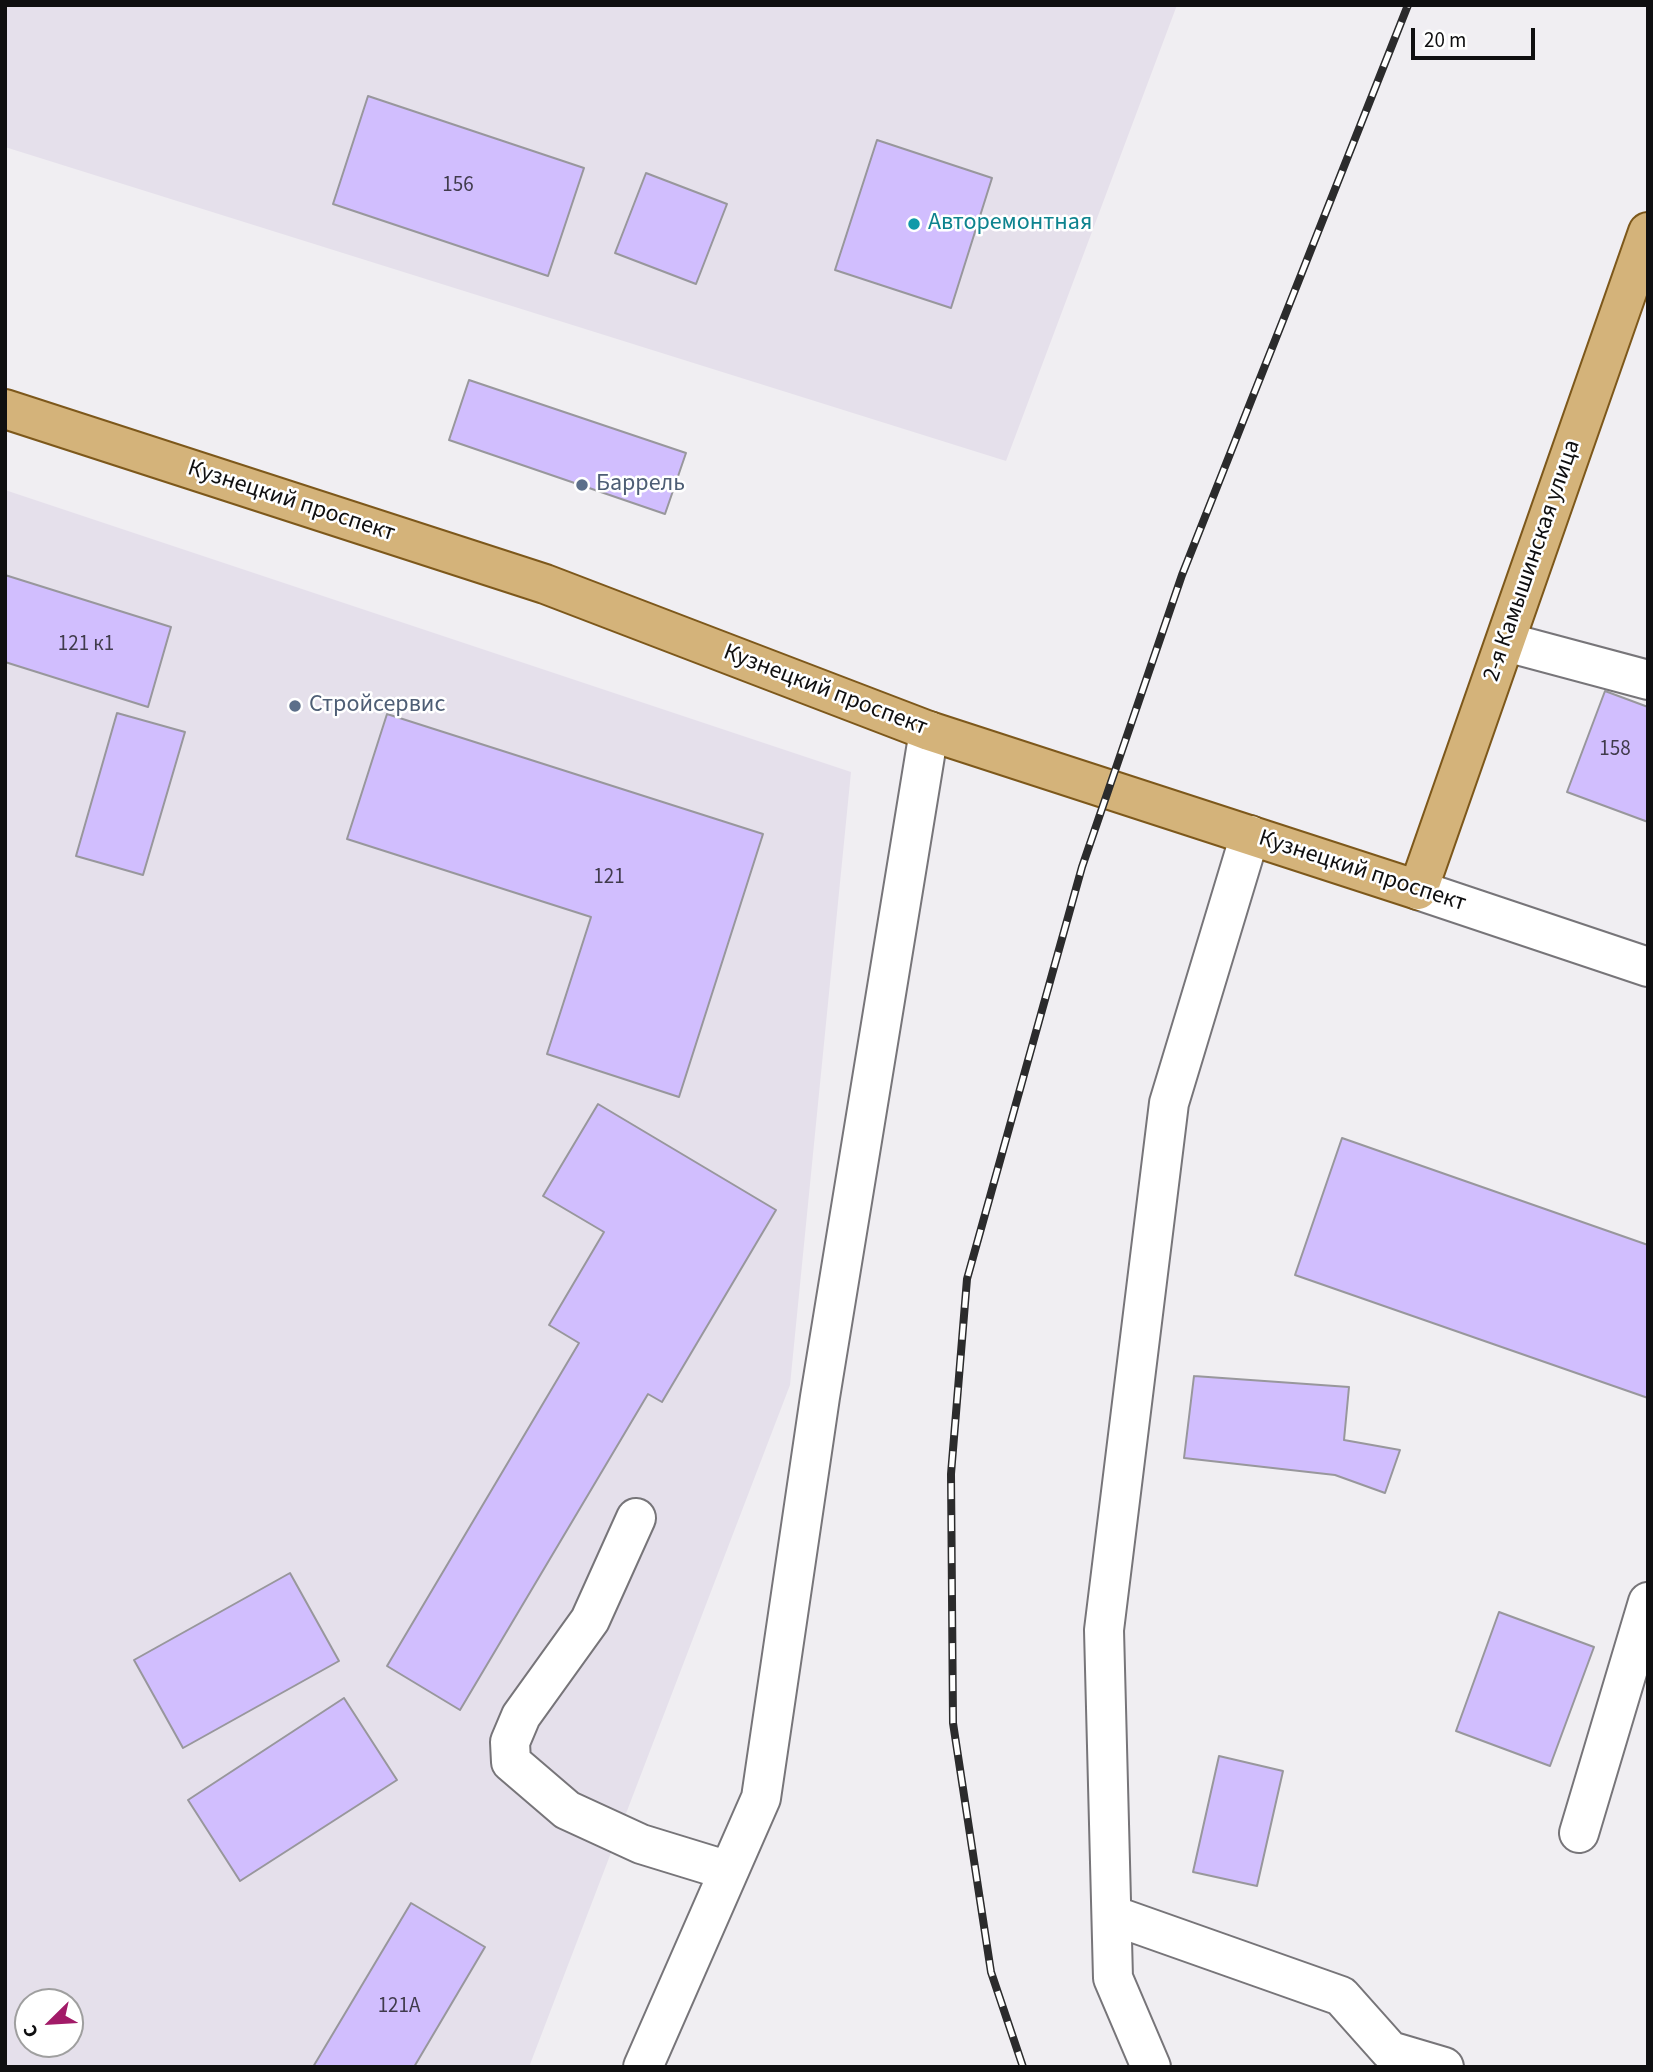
<!DOCTYPE html>
<html>
<head>
<meta charset="utf-8">
<style>
  body { margin:0 }
  #map { position:relative; width:1653px; height:2072px; overflow:hidden; background:#f0eef2; font-family:"Source Sans 3",sans-serif }
  canvas { display:block }
  .frame { position:absolute; inset:0; border:7px solid #0f0f10; pointer-events:none }
  .north { position:absolute; left:14px; top:1988px; width:70px; height:70px; box-sizing:border-box; background:#fff; border:2px solid #9f9f9f; border-radius:50%; rotate:246deg; font-size:19px; font-weight:700; line-height:28px; text-align:center; color:#0f0f10 }
  .north::after { content:''; display:block; margin:auto; width:24px; height:32px; background:#a21b68; clip-path:polygon(50% 0,100% 100%,50% 72%,0 100%) }
  .scale { position:absolute; left:1411px; top:28px; width:124px; height:32px; box-sizing:border-box; border:4px solid #0f0f10; border-top:0; padding-left:9px; font-size:21px; line-height:24px; white-space:nowrap; color:#0f0f10; -webkit-text-stroke:5px #fff; paint-order:stroke }
</style>
</head>
<body>
<div id="map">
<canvas width="1653" height="2072"></canvas>
<div class="frame"></div>
<div class="north">С</div>
<div class="scale">20 m</div>
</div>
<script>
const c = document.querySelector('canvas').getContext('2d');
c.lineJoin = 'round';
function paint(path, color) {
  c.fillStyle = color;
  c.fill(path, 'evenodd');
}
function shape(rows) {
  const path = new Path2D();
  for (const r of rows) {
    path.moveTo(r[0], r[1]);
    for (let i = 2; i < r.length; i += 2) path.lineTo(r[i], r[i + 1]);
  }
  return path;
}
function stroke(path, color, width, dash) {
  c.strokeStyle = color;
  c.lineWidth = width;
  c.lineCap = dash ? 'butt' : 'round';
  c.setLineDash(dash || []);
  c.stroke(path);
}
function drawText(font, color, halo, rows, align = 'center') {
  c.font = font + ' "Source Sans 3",sans-serif';
  c.lineWidth = 5;
  c.setLineDash([]);
  c.textBaseline = 'middle';
  c.strokeStyle = halo;
  c.fillStyle = color;
  for (const [text, x, y, turn = 0] of rows) {
    c.save();
    c.translate(x, y);
    c.rotate((+turn || 0) * Math.PI / 180);
    c.textAlign = isNaN(turn) ? turn : align;
    if (halo) c.strokeText(text, 0, 0);
    c.fillText(text, 0, 0);
    c.restore();
  }
}
paint(shape([
  [5,5,1177,5,1006,461,5,147],
  [5,490,851,772,790,1385,529,2067,5,2067],
  [28,2002,70,2002,70,2044,28,2044]
]), '#e5e0eb');
const building = shape([
  [368,96,584,168,548,276,333,204,368,96],
  [877,140,992,178,951,308,835,270,877,140],
  [646,173,727,204,696,284,615,253,646,173],
  [469,380,686,453,665,514,449,440,469,380],
  [5,575,171,627,148,707,5,662,5,575],
  [1605,691,1648,707,1648,822,1567,792,1605,691],
  [117,713,185,732,143,875,76,856,117,713],
  [387,714,763,834,679,1097,547,1054,591,917,347,839,387,714],
  [598,1104,776,1210,662,1402,648,1394,460,1710,387,1666,579,1343,549,1325,604,1232,543,1196,598,1104],
  [1342,1138,1648,1245,1648,1398,1295,1275,1342,1138],
  [1194,1376,1349,1387,1344,1440,1400,1450,1385,1493,1335,1475,1184,1458,1194,1376],
  [290,1573,339,1661,183,1748,134,1660,290,1573],
  [1499,1612,1594,1647,1550,1766,1456,1731,1499,1612],
  [344,1698,397,1780,240,1881,188,1800,344,1698],
  [1219,1756,1283,1771,1257,1886,1193,1872,1219,1756],
  [411,1903,485,1947,414,2067,313,2067,411,1903]
]);
paint(building, '#d1befe');
stroke(building, '#98979c', 2);
const minor = shape([
  [1506,642,1648,680],
  [1418,890,1648,967],
  [636,1518,590,1620,521,1716,510,1742,511,1762,567,1810,641,1844,729,1871],
  [1579,1833,1648,1602],
  [1112,1915,1341,1996,1390,2051,1444,2067],
  [643,2067,761,1798,820,1397,929,731],
  [1151,2067,1113,1978,1104,1630,1169,1103,1250,835]
]);
const major = shape([
  [5,409,545,584,929,731,1418,890,1648,232]
]);
stroke(minor, '#777579', 42);
stroke(major, '#7d581b', 42);
stroke(minor, '#fff', 38);
stroke(major, '#d4b37a', 38);
const rail = shape([
  [1023,2067,991,1972,953,1723,951,1474,967,1279,1082,867,1182,575,1408,5]
]);
stroke(rail, '#2b2b2c', 8);
stroke(rail, '#fff', 5, [16]);
for (const [x, y, r, color] of [
  [914,224,7,"#0f9aa8"],
  [582,485,7,"#5c6f8a"],
  [295,706,7,"#5c6f8a"]
]) {
  const dot = new Path2D();
  dot.arc(x, y, r, 0, 2 * Math.PI);
  c.fillStyle = color;
  c.fill(dot);
  stroke(dot, '#fff', 2.5);
}
drawText('21px', '#403b4c', null, [
  ["156",458,186],
  ["121 к1",86,645],
  ["158",1615,750],
  ["121",609,878],
  ["121А",399,2007]
]);
drawText('24px', '#0d838f', '#fff', [
  ["Авторемонтная",928,224]
], 'left');
drawText('24px', '#4e5e75', '#fff', [
  ["Баррель",596,485],
  ["Стройсервис",309,706]
], 'left');
drawText('24px', '#0f0f10', '#fff', [
  ["Кузнецкий проспект",291,502,18],
  ["2-я Камышинская улица",1533,561,-71],
  ["Кузнецкий проспект",825,691,21],
  ["Кузнецкий проспект",1362,872,18]
]);
</script>
</body>
</html>
